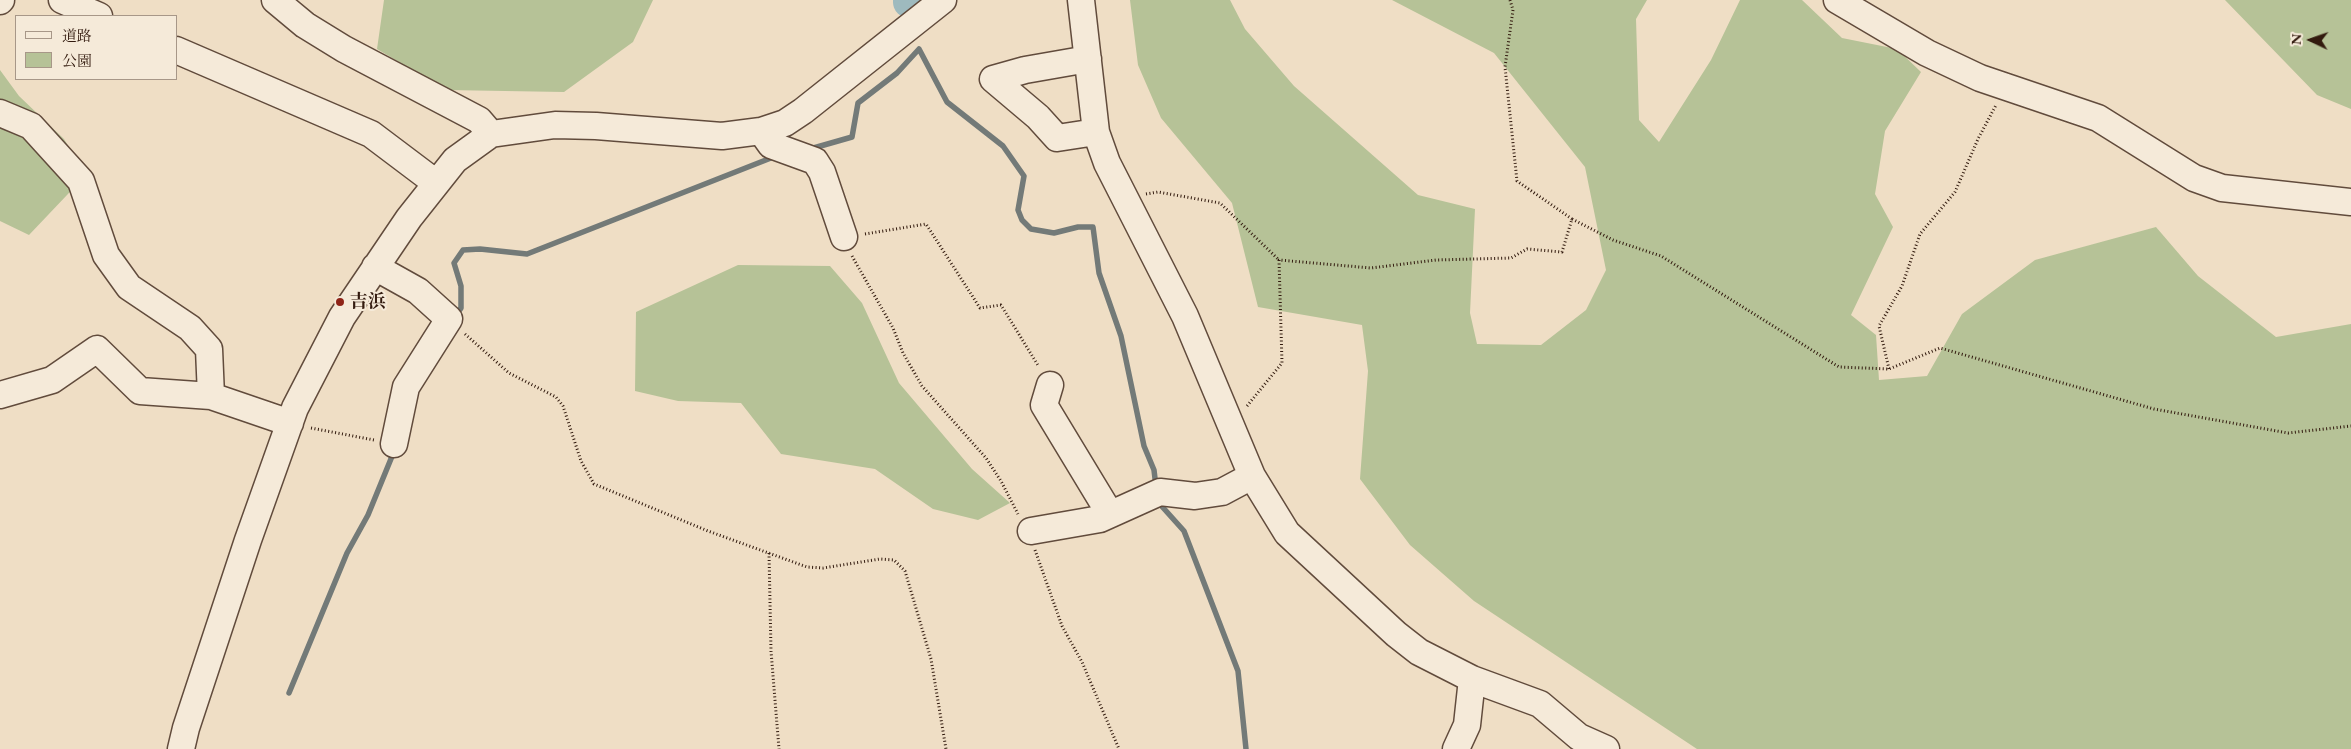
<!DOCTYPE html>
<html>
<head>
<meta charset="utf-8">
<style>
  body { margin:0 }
  #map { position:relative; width:2351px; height:749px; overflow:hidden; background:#efdec5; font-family:"EB Garamond","Noto Serif JP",serif }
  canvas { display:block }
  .legend { position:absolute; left:15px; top:15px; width:162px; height:65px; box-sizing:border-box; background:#f5ead9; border:1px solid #a79788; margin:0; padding:6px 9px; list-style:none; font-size:15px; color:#321a0e }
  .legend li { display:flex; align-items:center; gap:10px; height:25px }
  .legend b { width:25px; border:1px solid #a79788 }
  .north { position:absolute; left:2286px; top:15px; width:50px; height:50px; -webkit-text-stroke:4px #f5ead9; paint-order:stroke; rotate:273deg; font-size:14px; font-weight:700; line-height:20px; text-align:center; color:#321a0e }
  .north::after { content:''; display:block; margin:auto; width:18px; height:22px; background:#321a0e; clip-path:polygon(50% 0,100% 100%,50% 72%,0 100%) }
</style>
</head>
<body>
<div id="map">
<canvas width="2351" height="749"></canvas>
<ul class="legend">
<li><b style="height:6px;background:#f5ead9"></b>道路</li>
<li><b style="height:14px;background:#b6c297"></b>公園</li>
</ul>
<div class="north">N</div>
</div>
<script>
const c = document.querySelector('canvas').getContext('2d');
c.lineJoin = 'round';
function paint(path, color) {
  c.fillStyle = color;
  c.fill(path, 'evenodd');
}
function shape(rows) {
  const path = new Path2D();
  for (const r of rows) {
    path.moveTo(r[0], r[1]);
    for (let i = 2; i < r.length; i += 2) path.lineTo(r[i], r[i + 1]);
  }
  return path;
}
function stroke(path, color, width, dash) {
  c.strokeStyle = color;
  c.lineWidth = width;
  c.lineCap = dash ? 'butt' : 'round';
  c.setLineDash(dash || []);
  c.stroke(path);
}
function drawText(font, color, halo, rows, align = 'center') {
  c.font = font + ' "EB Garamond","Noto Serif JP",serif';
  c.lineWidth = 4;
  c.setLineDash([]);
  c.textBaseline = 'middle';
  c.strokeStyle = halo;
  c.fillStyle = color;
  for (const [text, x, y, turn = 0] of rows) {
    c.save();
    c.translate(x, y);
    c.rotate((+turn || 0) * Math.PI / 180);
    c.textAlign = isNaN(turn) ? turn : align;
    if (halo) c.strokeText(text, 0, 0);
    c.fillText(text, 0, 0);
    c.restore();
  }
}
paint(shape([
  [384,0,653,0,633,42,564,92,446,90,377,49],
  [1130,0,1230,0,1245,29,1294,86,1418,195,1475,209,1470,313,1477,344,1541,345,1586,310,1606,270,1585,167,1494,53,1392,0,1647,0,1636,19,1639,120,1659,142,1711,60,1740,0,1802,0,1842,38,1897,49,1921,72,1885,131,1875,194,1893,227,1851,315,1876,335,1879,380,1927,376,1962,314,2035,260,2156,227,2198,276,2276,337,2351,324,2351,749,1697,749,1474,601,1410,545,1360,479,1368,371,1362,325,1258,307,1232,203,1161,118,1138,65],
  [2225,0,2351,0,2351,109,2317,95],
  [0,70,19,96,64,139,86,175,29,235,0,221],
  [738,265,830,266,862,303,899,383,972,469,1010,503,978,520,933,509,875,469,781,454,741,403,678,401,635,391,636,312]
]), '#b6c297');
stroke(shape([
  [810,149,852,137,858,103,897,73,919,49,947,102,1003,146,1024,176,1018,210,1022,220,1031,229,1054,233,1078,227,1093,227,1099,273,1121,336,1144,446,1154,470,1156,487],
  [455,316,461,308,461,286,454,263,463,250,480,249,527,254,776,156],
  [1158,502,1184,531,1238,671,1246,749],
  [289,693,347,553,368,515,395,449]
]), '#737a78', 5.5);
stroke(shape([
  [909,0,909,2]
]), '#9ebabe', 32);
const minor = shape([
  [62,0,99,16],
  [275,0,305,25,344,49,479,120,491,134],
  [1081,0,1096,132,1107,163,1185,316,1252,476,1287,533,1396,634,1419,652,1472,679,1540,704,1579,737,1606,749],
  [1837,0,1927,53,1980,78,2098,118,2194,178,2222,188,2351,202],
  [0,1,1,0],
  [176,50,371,134,436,183],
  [1088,59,1025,70,993,79,1038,117,1057,138,1096,132],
  [0,113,31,126,81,181,106,255,129,287,190,328,209,349,211,396],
  [761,131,771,145,815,161,822,172,844,237],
  [375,267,418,291,449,319,406,387,394,444],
  [1050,385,1044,405,1110,514],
  [0,395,52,380,97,349,140,391,211,396,290,423],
  [1031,531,1100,519,1160,492,1195,496,1222,492,1252,476],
  [181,749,186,728,248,540,295,408,342,317,409,218,455,160,491,134,555,125,596,126,722,136,761,131,785,123,803,111,943,0],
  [1456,749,1467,725,1472,679]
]);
stroke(minor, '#614b3c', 29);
stroke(shape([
  [1510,0,1513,10,1505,67,1517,181,1572,219],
  [1146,194,1158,192,1220,203,1279,260],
  [865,234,926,224,980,308,1001,305,1039,367],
  [852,256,893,328,903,353,922,386,986,458,1001,481,1018,514],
  [465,334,509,373,556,397,563,406,581,461,594,484,708,531,807,567,823,568,880,559,894,560,905,571,931,659,946,749],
  [1889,369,1879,326,1902,286,1920,234,1955,192,1978,139,1996,105],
  [1247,406,1282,363,1279,260,1371,268,1436,260,1511,258,1527,249,1562,252,1572,219,1613,240,1661,256,1839,367,1889,369,1940,348,2154,409,2288,433,2351,426],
  [311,428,374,440],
  [1035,550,1062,626,1082,662,1119,749],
  [769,553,771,651,779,749]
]), '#321a0e', 3, [1, 2.5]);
stroke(minor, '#f5ead9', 26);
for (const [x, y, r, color] of [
  [340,302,5,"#8f2418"]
]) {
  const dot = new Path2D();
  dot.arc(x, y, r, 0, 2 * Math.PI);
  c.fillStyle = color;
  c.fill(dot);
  stroke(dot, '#f5ead9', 2);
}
drawText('bold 18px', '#321a0e', '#f5ead9', [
  ["吉浜",350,302]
], 'left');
</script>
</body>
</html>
